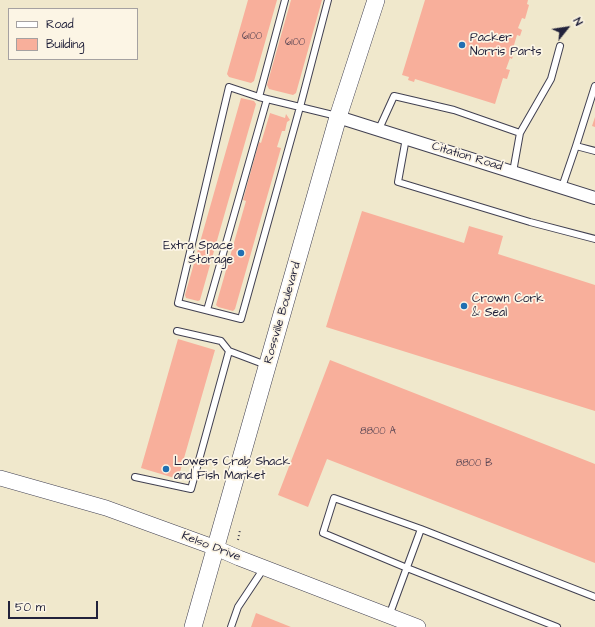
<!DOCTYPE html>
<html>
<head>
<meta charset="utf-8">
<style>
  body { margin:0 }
  #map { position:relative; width:595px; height:627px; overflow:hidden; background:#f0e8cc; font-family:"Architects Daughter",sans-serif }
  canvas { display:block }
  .legend { position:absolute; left:8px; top:8px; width:130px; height:52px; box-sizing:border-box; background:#fcf5e5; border:1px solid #a5a1a1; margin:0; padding:5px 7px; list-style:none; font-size:12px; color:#22223b }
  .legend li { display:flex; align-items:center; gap:8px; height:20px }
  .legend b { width:20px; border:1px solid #a5a1a1 }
  .north { position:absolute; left:547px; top:8px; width:40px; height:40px; -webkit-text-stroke:3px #fcf5e5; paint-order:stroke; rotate:60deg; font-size:11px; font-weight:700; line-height:16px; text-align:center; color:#22223b }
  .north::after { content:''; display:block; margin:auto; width:14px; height:18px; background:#22223b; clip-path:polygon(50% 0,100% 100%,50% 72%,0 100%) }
  .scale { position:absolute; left:8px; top:601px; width:90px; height:18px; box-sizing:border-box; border:2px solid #22223b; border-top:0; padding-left:5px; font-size:12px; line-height:14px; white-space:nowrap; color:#22223b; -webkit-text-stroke:3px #fcf5e5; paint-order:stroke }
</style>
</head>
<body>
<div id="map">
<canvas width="595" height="627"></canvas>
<ul class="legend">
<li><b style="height:5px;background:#fff"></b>Road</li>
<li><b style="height:11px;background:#f8af9b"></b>Building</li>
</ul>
<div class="north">N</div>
<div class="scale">50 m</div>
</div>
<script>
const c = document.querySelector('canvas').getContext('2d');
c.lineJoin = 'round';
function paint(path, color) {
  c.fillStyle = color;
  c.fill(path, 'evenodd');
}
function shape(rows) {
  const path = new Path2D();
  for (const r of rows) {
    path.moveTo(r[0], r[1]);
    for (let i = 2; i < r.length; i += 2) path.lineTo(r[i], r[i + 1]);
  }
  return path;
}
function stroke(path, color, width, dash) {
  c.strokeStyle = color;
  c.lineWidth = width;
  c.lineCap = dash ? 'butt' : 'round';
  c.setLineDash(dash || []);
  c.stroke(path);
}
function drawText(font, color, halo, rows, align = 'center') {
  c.font = font + ' "Architects Daughter",sans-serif';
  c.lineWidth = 3.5;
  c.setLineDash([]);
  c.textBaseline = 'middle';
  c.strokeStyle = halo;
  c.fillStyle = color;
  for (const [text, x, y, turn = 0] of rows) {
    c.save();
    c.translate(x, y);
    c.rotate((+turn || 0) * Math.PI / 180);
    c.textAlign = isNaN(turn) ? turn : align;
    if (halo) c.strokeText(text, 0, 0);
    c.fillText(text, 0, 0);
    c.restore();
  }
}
paint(shape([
  [248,0,277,0,254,81,251,83,229,77,227,74],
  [291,0,322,0,296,93,293,95,269,89,267,85],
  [425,0,528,0,527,4,529,5,525,19,522,18,518,28,522,30,520,36,517,35,511,55,513,56,512,59,510,58,506,69,510,70,507,79,503,78,495,104,415,79,414,82,408,80,409,77,402,75],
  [241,98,254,101,256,104,200,300,198,301,186,298,185,295],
  [270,113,285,118,286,114,290,120,287,122,285,131,282,131,277,147,281,148,235,309,233,311,218,307,216,305,246,201,243,200,259,142,261,143],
  [595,117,595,127,592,126],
  [362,211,464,243,469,226,503,236,498,254,595,285,595,411,326,327],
  [178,339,215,350,178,479,141,468],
  [330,360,595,464,595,563,327,459,308,507,278,495],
  [256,613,291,627,251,627]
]), '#f8af9b');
const service = shape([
  [328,0,300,107,241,319,178,303,229,87,259,97,267,99,300,107,337,116],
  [595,86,576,146,595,151],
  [259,97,285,0],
  [379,129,394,96,454,110,520,133,513,172],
  [520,133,551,79,560,46],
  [406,138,398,182,530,222,595,239],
  [562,187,576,146],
  [207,310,267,99],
  [177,331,221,341,229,351],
  [135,477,191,489,229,351,266,365],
  [389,616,421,529],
  [231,627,238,607,264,568],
  [557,627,407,568,323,533,334,498,421,529,595,597]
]);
const minor = shape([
  [338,117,595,198]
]);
const tertiary = shape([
  [0,478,106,508,216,548,239,558,418,627]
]);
const secondary = shape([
  [193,627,338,117,376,0]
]);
stroke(service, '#414051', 8);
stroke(minor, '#414051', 14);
stroke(tertiary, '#414051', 16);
stroke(secondary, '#414051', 18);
stroke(shape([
  [238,540,240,530]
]), '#414051', 2, [1, 3]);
stroke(service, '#fff', 6);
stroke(minor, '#fff', 12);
stroke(tertiary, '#fff', 15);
stroke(secondary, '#fff', 17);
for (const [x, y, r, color] of [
  [462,45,4,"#1f6fb2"],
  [241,253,4,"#1f6fb2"],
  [464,306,4,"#1f6fb2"],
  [166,469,4,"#1f6fb2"]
]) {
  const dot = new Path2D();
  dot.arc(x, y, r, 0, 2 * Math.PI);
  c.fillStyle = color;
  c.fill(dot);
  stroke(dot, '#fcf5e5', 1.5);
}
drawText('10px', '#584553', null, [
  ["6100",252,37],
  ["6100",295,43],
  ["8800 A",378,432],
  ["8800 B",474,464]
]);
drawText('12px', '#22223b', '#fcf5e5', [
  ["Packer",470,38],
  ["Norris Parts",470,52],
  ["Extra Space",233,246,"right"],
  ["Storage",233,260,"right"],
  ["Crown Cork",472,299],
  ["& Seal",472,313],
  ["Lowers Crab Shack",174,462],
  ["and Fish Market",174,476]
], 'left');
drawText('12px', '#22223b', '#fcf5e5', [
  ["Citation Road",467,157,17],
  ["Rossville Boulevard",283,313,-74],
  ["Kelso Drive",211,547,21]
]);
</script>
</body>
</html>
